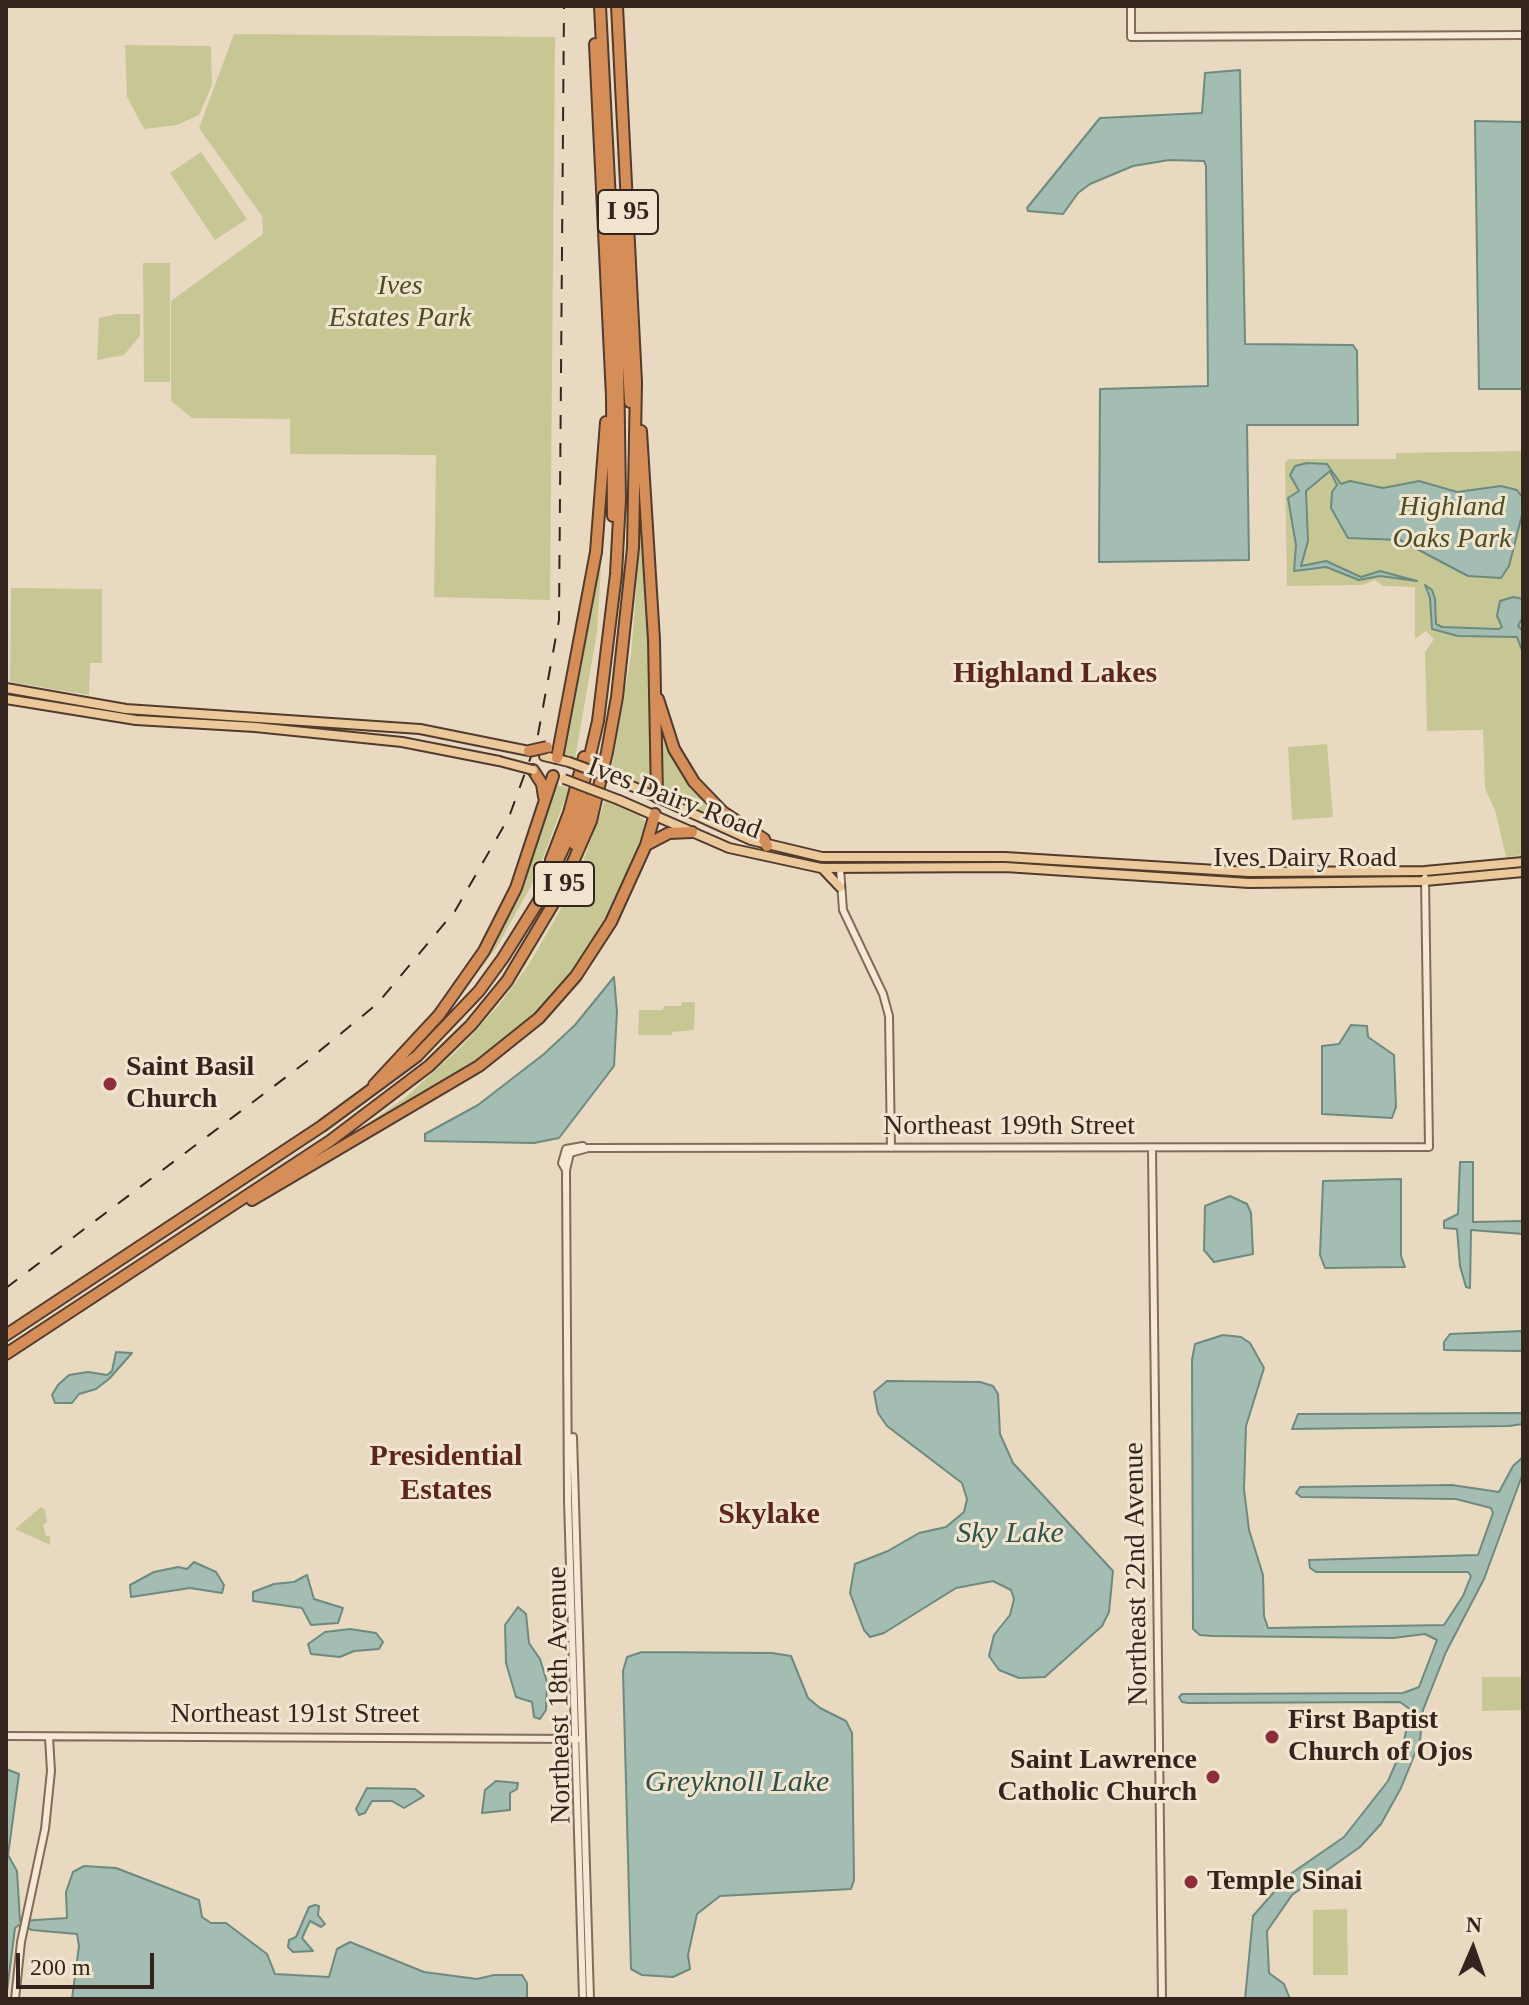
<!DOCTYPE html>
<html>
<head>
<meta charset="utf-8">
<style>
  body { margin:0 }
  #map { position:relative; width:1529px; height:2005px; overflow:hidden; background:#ead9c1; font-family:"Times New Roman",serif }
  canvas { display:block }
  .frame { position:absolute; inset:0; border:8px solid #33251d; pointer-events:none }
  .north { position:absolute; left:1433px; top:1909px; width:80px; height:80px; -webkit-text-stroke:6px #f2e5d0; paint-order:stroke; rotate:2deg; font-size:22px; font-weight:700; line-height:32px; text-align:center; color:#33251d }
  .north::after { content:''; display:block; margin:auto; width:28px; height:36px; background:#33251d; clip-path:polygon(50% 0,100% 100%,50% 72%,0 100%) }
  .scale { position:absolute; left:16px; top:1953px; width:138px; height:36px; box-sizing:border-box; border:4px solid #33251d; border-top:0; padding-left:10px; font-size:24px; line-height:28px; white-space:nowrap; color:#33251d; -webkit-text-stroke:6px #f2e5d0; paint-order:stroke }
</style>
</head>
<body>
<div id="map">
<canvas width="1529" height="2005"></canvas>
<div class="frame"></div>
<div class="north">N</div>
<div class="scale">200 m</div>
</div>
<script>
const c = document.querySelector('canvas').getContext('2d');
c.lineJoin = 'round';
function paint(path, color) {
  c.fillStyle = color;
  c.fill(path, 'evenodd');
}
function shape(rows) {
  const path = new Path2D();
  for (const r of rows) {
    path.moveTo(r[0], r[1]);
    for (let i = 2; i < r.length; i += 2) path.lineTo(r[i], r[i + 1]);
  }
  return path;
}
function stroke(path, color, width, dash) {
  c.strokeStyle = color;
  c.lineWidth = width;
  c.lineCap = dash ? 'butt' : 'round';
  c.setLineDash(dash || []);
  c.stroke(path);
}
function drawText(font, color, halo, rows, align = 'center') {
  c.font = font + ' "Times New Roman",serif';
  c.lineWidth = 6;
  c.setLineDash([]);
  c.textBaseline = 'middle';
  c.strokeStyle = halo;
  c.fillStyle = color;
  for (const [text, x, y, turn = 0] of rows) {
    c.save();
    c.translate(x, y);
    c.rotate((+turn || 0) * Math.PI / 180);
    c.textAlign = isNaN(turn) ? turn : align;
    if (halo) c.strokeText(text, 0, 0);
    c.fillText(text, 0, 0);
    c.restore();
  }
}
paint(shape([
  [234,34,555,37,550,600,434,597,436,455,290,454,290,419,192,418,171,401,171,301,263,234,262,216,199,128],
  [125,45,211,46,212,85,199,115,177,125,144,129,127,97],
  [201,152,247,219,215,240,170,173],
  [143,263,170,263,170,382,144,382],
  [116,314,140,314,140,336,124,355,97,360,99,318],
  [1523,451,1523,855,1506,857,1495,810,1485,789,1483,730,1427,731,1425,652,1434,639,1426,631,1415,639,1415,587,1383,586,1375,580,1362,585,1287,586,1285,463,1288,459,1396,459,1396,453],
  [642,515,652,749,650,787,611,772,631,655],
  [604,518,597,632,575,759,563,755,600,564],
  [11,588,102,589,102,663,90,663,89,695,10,682],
  [659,719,695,789,736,829,662,793],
  [1327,744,1333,817,1292,820,1288,747],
  [556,785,569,788,536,877,497,947,451,1007,485,956,519,892],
  [605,801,640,816,647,823,610,916,556,997,485,1060,324,1154,406,1097,462,1046,498,1006,529,964,558,914,581,867],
  [682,1002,695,1002,694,1030,672,1032,672,1035,638,1035,639,1010,663,1010,664,1006,681,1006],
  [41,1507,45,1510,47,1522,43,1525,46,1536,50,1536,50,1545,15,1529],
  [1482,1677,1523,1677,1523,1710,1482,1711],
  [1347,1909,1348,1975,1313,1975,1313,1910]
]), '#c7c796');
const water = shape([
  [1240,70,1245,344,1353,345,1357,351,1358,425,1247,425,1249,560,1099,562,1100,389,1208,386,1206,166,1204,161,1169,160,1133,166,1090,184,1078,193,1063,214,1028,211,1027,208,1100,118,1202,113,1205,73,1240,70],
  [1475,121,1523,122,1523,389,1479,389,1475,121],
  [1307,463,1327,464,1341,484,1350,481,1383,488,1419,481,1457,492,1501,486,1517,490,1523,498,1523,511,1509,566,1501,578,1468,576,1400,540,1348,538,1331,508,1332,492,1337,485,1330,471,1306,491,1308,541,1301,566,1326,561,1361,577,1380,571,1417,581,1380,576,1359,580,1326,567,1294,571,1296,545,1288,498,1299,491,1290,475,1295,466,1307,463],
  [1425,585,1432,590,1435,599,1436,624,1442,627,1499,629,1502,627,1497,616,1500,601,1513,597,1523,599,1523,617,1518,626,1523,631,1523,653,1517,637,1458,636,1432,629,1430,598,1425,585],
  [614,977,617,1012,614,1066,559,1138,534,1143,425,1141,425,1134,478,1105,544,1054,575,1025,614,977],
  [1351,1025,1367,1026,1368,1037,1394,1055,1396,1107,1392,1118,1322,1114,1322,1046,1339,1044,1351,1025],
  [1460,1162,1473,1162,1473,1222,1523,1221,1523,1234,1471,1230,1470,1288,1466,1287,1460,1266,1457,1229,1444,1228,1444,1221,1458,1214,1460,1162],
  [1401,1179,1401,1256,1405,1267,1325,1268,1320,1255,1323,1181,1401,1179],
  [1230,1196,1247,1204,1251,1213,1253,1254,1214,1262,1204,1250,1205,1206,1230,1196],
  [1523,1331,1523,1351,1444,1350,1444,1342,1450,1334,1523,1331],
  [1223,1335,1241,1337,1250,1343,1264,1368,1246,1426,1244,1489,1249,1530,1263,1575,1264,1616,1268,1628,1444,1625,1463,1596,1471,1576,1468,1572,1316,1572,1310,1568,1309,1560,1478,1555,1493,1513,1491,1508,1456,1499,1301,1497,1296,1493,1300,1487,1452,1485,1499,1492,1513,1466,1523,1457,1523,1473,1484,1579,1446,1652,1423,1710,1420,1741,1401,1788,1381,1824,1360,1847,1292,1895,1267,1931,1269,1973,1284,1984,1290,1999,1245,1999,1253,1916,1289,1875,1344,1837,1388,1781,1402,1749,1411,1710,1400,1702,1188,1703,1182,1702,1179,1697,1182,1694,1403,1693,1419,1687,1437,1640,1425,1634,1393,1638,1212,1636,1200,1635,1193,1629,1192,1360,1195,1344,1223,1335],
  [116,1352,132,1353,109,1379,96,1389,79,1394,72,1403,55,1403,52,1395,58,1385,69,1375,88,1372,107,1375,112,1371,116,1352],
  [887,1381,980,1382,993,1386,998,1394,1000,1434,1013,1463,1113,1571,1109,1612,1102,1626,1045,1677,1019,1678,999,1670,989,1656,994,1635,1010,1615,1014,1599,1011,1590,993,1581,956,1588,884,1633,870,1637,864,1630,850,1593,855,1564,888,1551,919,1533,946,1527,964,1512,967,1499,962,1483,887,1426,878,1413,874,1392,887,1381],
  [1523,1413,1523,1424,1509,1426,1292,1429,1298,1414,1523,1413],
  [194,1562,216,1572,224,1585,222,1593,190,1588,131,1597,130,1585,154,1572,178,1567,187,1569,194,1562],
  [307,1575,314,1599,343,1608,338,1623,311,1625,302,1608,253,1601,253,1592,274,1584,294,1582,307,1575],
  [518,1607,526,1614,529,1643,540,1659,547,1682,546,1710,540,1719,534,1717,532,1702,516,1697,506,1663,505,1625,518,1607],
  [350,1629,376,1633,383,1642,379,1649,354,1651,340,1657,311,1654,308,1644,325,1632,350,1629],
  [642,1652,772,1653,791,1656,808,1698,820,1708,846,1721,852,1733,854,1880,851,1889,720,1896,697,1914,688,1955,690,1969,673,1977,642,1975,631,1969,623,1671,627,1657,642,1652],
  [6,1769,19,1774,8,1855,17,1871,20,1921,67,1918,66,1892,73,1872,84,1866,116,1868,199,1900,202,1917,211,1923,226,1923,267,1954,275,1974,329,1977,337,1949,350,1942,424,1972,477,1979,494,1975,522,1975,527,1983,527,1999,72,1999,79,1946,77,1934,32,1930,19,1925,15,1928,6,1999,6,1769],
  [496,1781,518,1783,517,1789,510,1793,510,1810,482,1813,485,1790,496,1781],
  [367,1788,415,1789,424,1796,404,1808,392,1801,372,1801,365,1813,359,1815,356,1809,367,1788],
  [315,1905,319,1906,318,1915,325,1924,321,1927,310,1921,302,1938,313,1951,293,1952,288,1947,289,1940,296,1937,309,1907,315,1905]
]);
paint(water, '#a4bdb3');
stroke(water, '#6c8a7f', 2);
const tertiary = shape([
  [1131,6,1131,37,1523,35],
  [840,868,843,910,883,994,889,1016,891,1148],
  [1152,1149,1162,1999],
  [566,1170,562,1163,566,1149,583,1146],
  [573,1437,590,1999],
  [6,1736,578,1739],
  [15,1999,21,1942,45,1829,51,1771,49,1737],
  [583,1999,568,1500,566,1170,570,1153,588,1148,1429,1147,1425,878]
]);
const primary = shape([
  [6,688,126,709,420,729,529,751],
  [6,699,136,720,255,727,402,742,499,761],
  [544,756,569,762],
  [623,782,751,840,822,857,1005,857,1249,872,1425,871,1523,862],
  [619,800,729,848,821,868,1005,867,1249,883,1425,881,1523,872],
  [822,868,840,887]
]);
const motorway = shape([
  [595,44,612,397,613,516],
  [620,206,630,402],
  [641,431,654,640,657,797],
  [658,699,674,749,694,782,723,812,764,839,767,846],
  [557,758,596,552,606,422],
  [533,770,542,784,544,797],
  [574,844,590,798],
  [646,845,669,833,692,832],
  [551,860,569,813,584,757],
  [374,1085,439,1015,484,951,516,888,553,776],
  [252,1200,479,1066,539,1018,576,976,611,922,646,845,655,814],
  [6,1335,322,1126,417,1056,479,991,503,958,538,902,564,847,579,803,598,721,616,574,620,499,618,357,600,6],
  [6,1354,330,1141,429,1066,471,1025,507,981,559,894,591,821,607,752,617,697,633,548,636,382,617,6]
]);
stroke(tertiary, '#836b5a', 10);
stroke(primary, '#513a2e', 12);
stroke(motorway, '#513a2e', 14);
stroke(tertiary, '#f6e8d4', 6);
stroke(primary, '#ecc99b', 8);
stroke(motorway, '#d58e57', 10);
stroke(shape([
  [6,1288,306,1062,377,1004,455,911,509,817,537,740,559,620,564,6]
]), '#33251d', 2, [14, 14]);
const primaryBridge = shape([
  [499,761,533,770],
  [569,762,623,782],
  [564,779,619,800]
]);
const motorwayBridge = shape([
  [529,751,547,747]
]);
stroke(primaryBridge, '#513a2e', 12, []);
stroke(motorwayBridge, '#513a2e', 14, []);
stroke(primaryBridge, '#ecc99b', 8);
stroke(motorwayBridge, '#d58e57', 10);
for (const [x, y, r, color] of [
  [110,1084,8,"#8d2e3a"],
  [1272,1737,8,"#8d2e3a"],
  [1213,1777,8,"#8d2e3a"],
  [1191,1882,8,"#8d2e3a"]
]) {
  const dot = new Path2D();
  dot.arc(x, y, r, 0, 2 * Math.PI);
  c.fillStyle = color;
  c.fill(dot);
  stroke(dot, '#f2e5d0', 3);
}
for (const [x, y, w] of [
  [628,212,60],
  [564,884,60]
]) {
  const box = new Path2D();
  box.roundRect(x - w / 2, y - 22, w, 44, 6);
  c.fillStyle = '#f2e5d0';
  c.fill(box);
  stroke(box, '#33251d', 2);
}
drawText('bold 26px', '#33251d', null, [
  ["I 95",628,212],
  ["I 95",564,884]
]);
drawText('italic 28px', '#494e25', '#f2e5d0', [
  ["Ives",400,287],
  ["Estates Park",400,319],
  ["Highland",1452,508],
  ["Oaks Park",1452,540]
]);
drawText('28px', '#33251d', '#f2e5d0', [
  ["Ives Dairy Road",674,799,21],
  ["Ives Dairy Road",1305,859],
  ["Northeast 199th Street",1009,1127],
  ["Northeast 22nd Avenue",1137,1574,-91],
  ["Northeast 18th Avenue",560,1695,-91],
  ["Northeast 191st Street",295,1715]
]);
drawText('bold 28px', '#33251d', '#f2e5d0', [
  ["Saint Basil",126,1068],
  ["Church",126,1100],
  ["First Baptist",1288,1721],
  ["Church of Ojos",1288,1753],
  ["Saint Lawrence",1197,1761,"right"],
  ["Catholic Church",1197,1793,"right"],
  ["Temple Sinai",1207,1882]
], 'left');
drawText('bold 30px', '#5d2520', '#f2e5d0', [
  ["Highland Lakes",1055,674],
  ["Presidential",446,1457],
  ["Estates",446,1491],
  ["Skylake",769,1515]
]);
drawText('italic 30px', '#2e524b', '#f2e5d0', [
  ["Sky Lake",1010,1534],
  ["Greyknoll Lake",737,1783]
]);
</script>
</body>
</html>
